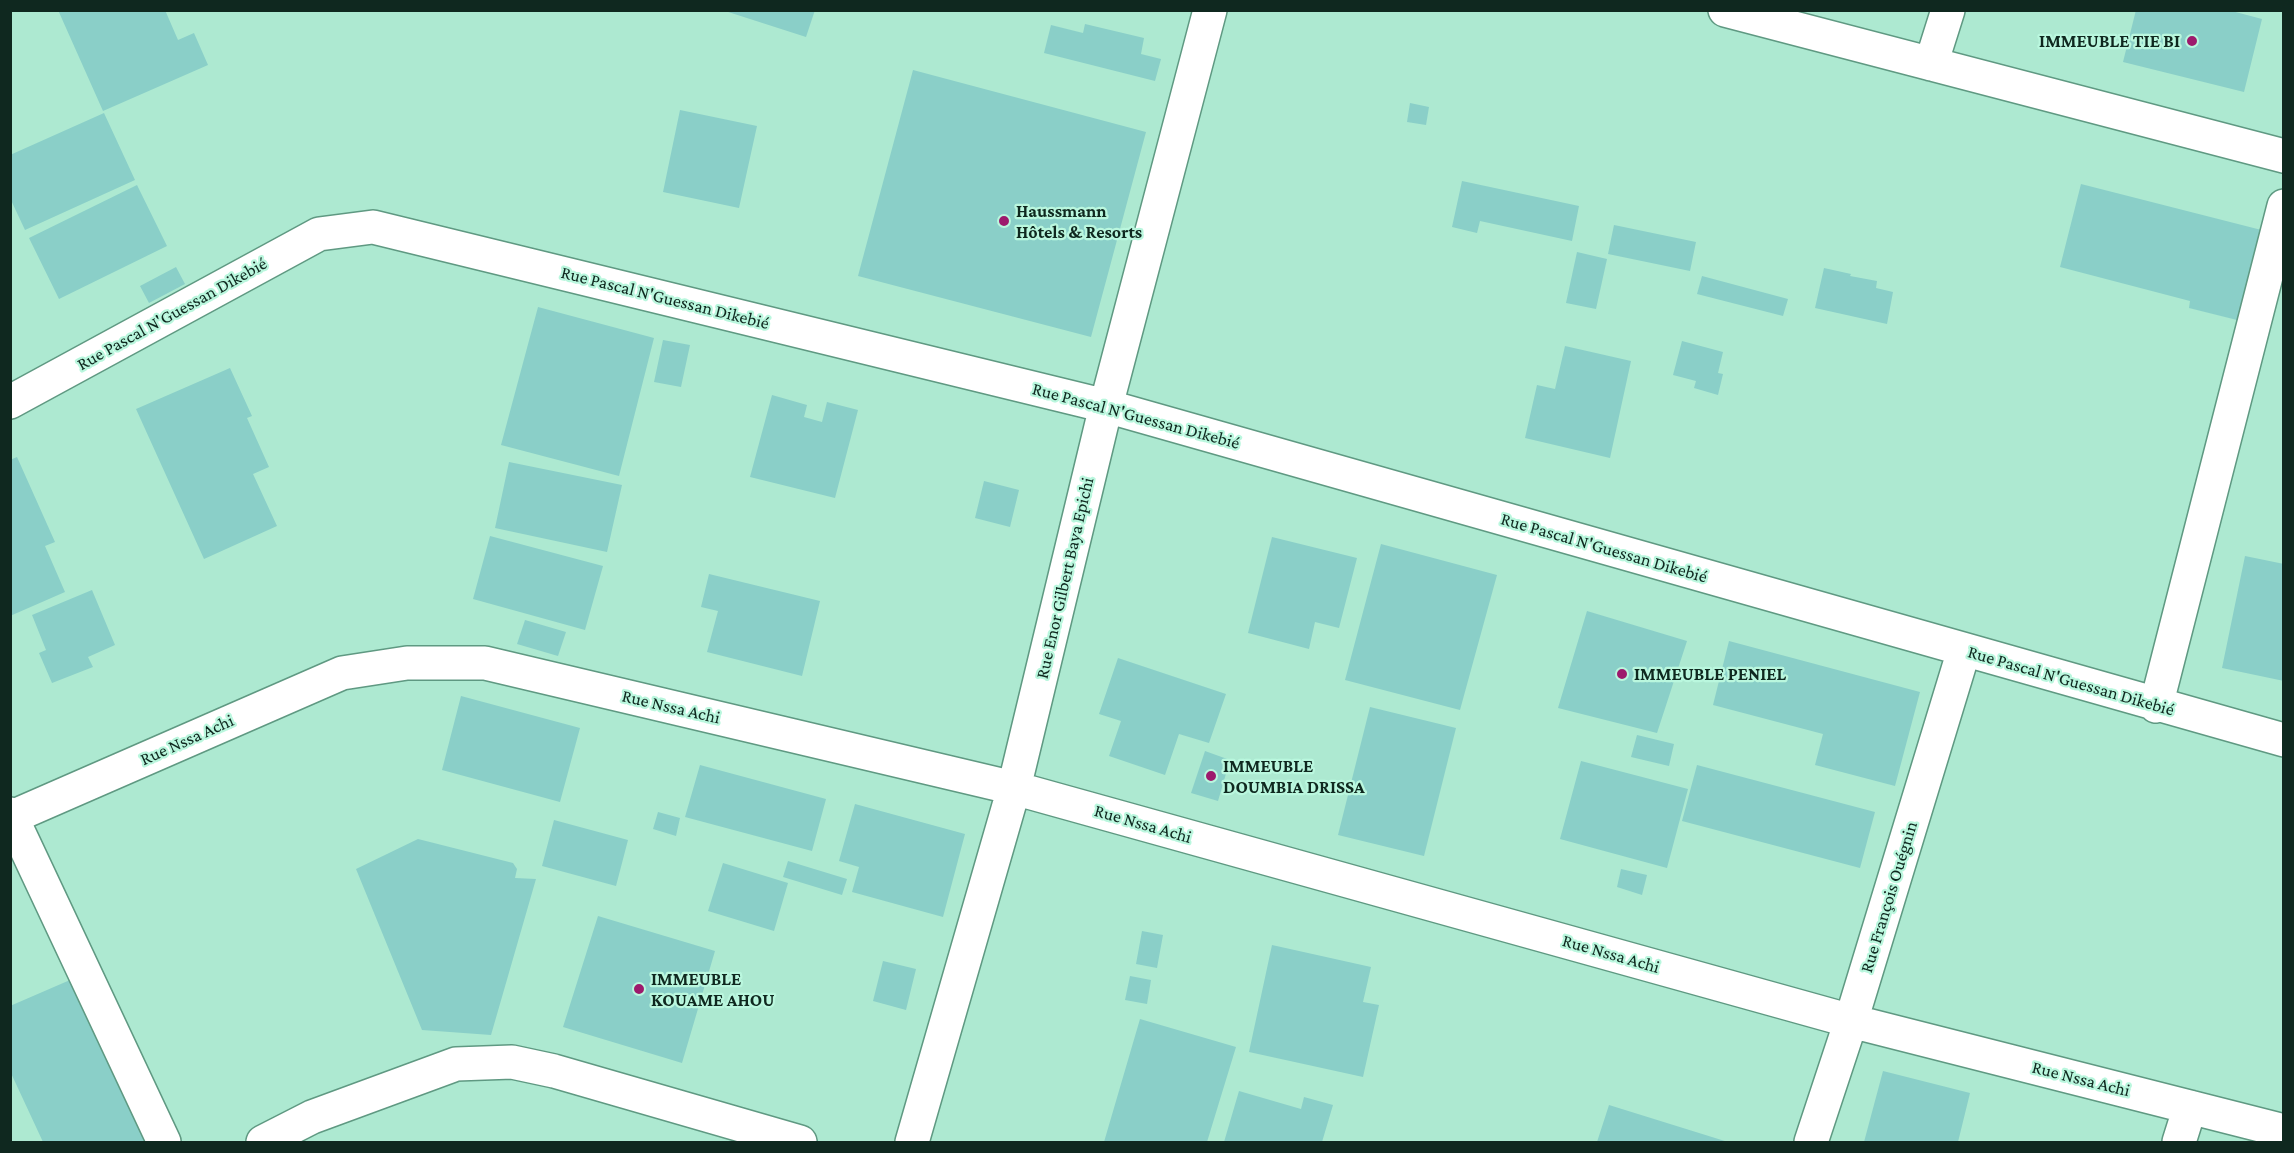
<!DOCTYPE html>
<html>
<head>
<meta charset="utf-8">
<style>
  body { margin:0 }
  #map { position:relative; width:2294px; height:1153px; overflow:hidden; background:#ade9d1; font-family:"Crimson Pro",serif }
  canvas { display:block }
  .frame { position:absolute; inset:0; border:12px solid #0f281f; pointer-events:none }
</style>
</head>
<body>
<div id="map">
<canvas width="2294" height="1153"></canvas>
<div class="frame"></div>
</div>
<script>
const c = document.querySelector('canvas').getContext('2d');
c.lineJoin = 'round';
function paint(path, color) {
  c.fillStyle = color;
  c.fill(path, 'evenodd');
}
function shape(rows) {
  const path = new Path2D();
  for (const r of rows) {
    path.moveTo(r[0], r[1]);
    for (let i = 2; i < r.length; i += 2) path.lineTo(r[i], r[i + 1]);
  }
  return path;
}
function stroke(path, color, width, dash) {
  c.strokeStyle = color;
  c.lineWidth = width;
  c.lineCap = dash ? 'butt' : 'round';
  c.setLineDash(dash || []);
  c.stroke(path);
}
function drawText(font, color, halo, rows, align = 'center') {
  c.font = font + ' "Crimson Pro",serif';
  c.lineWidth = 4.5;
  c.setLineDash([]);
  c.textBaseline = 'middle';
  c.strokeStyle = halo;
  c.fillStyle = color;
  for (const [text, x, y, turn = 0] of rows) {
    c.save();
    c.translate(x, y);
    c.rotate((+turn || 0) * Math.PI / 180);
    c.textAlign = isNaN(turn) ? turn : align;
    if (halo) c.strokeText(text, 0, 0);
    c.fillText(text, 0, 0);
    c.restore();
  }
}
paint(shape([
  [58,10,165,10,178,40,194,33,208,65,103,111],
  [722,10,815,10,806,37],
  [2136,10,2228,10,2262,19,2244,92,2123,62],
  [1085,24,1144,38,1141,54,1161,59,1155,81,1044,53,1051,25,1083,33],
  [913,70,1146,132,1091,337,858,276],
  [1410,103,1429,107,1426,125,1407,122],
  [680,110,757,126,739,208,663,192],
  [104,113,135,180,25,230,10,198,10,155],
  [1462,181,1579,206,1572,241,1480,221,1477,233,1452,227],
  [2081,184,2281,235,2257,325,2189,308,2190,301,2060,267],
  [137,185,167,246,59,299,29,238],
  [1614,225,1696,242,1690,271,1608,254],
  [1577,252,1607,259,1596,309,1566,303],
  [176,267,185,284,149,303,140,286],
  [1824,268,1851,274,1850,276,1877,281,1876,288,1893,292,1887,324,1815,308],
  [1702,276,1788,299,1783,316,1697,294],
  [538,307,654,338,619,476,501,445],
  [663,340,690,345,681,387,654,382],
  [1682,341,1723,352,1718,373,1723,374,1718,395,1694,388,1696,381,1673,375],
  [1565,346,1631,361,1610,458,1525,438,1537,385,1555,389],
  [230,368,252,416,247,418,269,467,253,474,277,526,204,559,136,409],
  [772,395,807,405,804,417,822,422,827,402,858,410,835,498,750,477],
  [17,457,55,542,45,546,65,592,10,616,10,460],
  [509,462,622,485,607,552,495,528],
  [984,481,1019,490,1010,527,975,518],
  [490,536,603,566,585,630,473,599],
  [1272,537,1357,558,1339,628,1315,622,1309,649,1248,633],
  [1381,544,1497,575,1460,710,1345,680],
  [2245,556,2284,564,2284,681,2222,668],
  [709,574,820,601,802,676,707,652,718,611,701,607],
  [92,590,115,645,88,657,93,667,52,683,39,653,46,650,32,615],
  [1587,611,1687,641,1657,733,1558,708],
  [525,620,566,632,558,656,517,644],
  [1729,641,1920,692,1895,786,1815,765,1823,734,1713,705],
  [1118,658,1226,694,1209,743,1179,734,1165,775,1109,756,1121,721,1099,714],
  [461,696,580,728,560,802,442,770],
  [1370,707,1456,728,1424,856,1338,835],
  [1637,735,1674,744,1669,766,1631,757],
  [1205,751,1230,760,1218,801,1191,793],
  [1581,761,1688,789,1667,868,1560,839],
  [700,765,826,799,812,851,685,817],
  [1697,765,1875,812,1860,868,1682,821],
  [855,804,965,834,943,917,852,892,859,867,839,861],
  [658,812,680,818,676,836,653,829],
  [554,820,628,840,616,886,542,866],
  [418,839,513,863,517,869,515,878,536,879,491,1035,422,1030,356,869],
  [788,861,847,879,842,895,783,877],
  [723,863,788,883,774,931,708,911],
  [1621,869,1647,875,1642,895,1617,887],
  [598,916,715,951,682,1063,563,1027],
  [1142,931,1163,935,1157,968,1136,964],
  [1272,945,1371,967,1363,1002,1379,1005,1363,1077,1249,1052],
  [883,961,916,969,906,1010,873,1001],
  [1130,976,1151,980,1147,1004,1125,1000],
  [77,977,151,1142,43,1142,10,1071,10,1006],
  [1140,1019,1236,1047,1207,1142,1104,1142],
  [1883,1071,1970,1093,1958,1142,1864,1142],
  [1239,1091,1301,1109,1304,1097,1333,1105,1322,1142,1224,1142],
  [1609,1105,1728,1142,1597,1142]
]), '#8acfc8');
const minor = shape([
  [1725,10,2284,156],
  [1931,64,1948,10],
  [10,402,319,234,373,227,1106,406,2284,740],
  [2156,706,2284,206],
  [10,814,164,1142],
  [12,817,342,673,407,663,485,663,1014,788,1851,1021,2284,1131],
  [263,1142,312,1117,456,1064,512,1062,554,1071,800,1142],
  [912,1142,1014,788,1106,406,1210,10],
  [1811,1142,1851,1021,1964,650],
  [2179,1142,2190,1107]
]);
stroke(minor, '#5f9982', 36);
stroke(minor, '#fff', 33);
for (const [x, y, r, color] of [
  [2192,41,6,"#9d1a6d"],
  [1004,221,6,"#9d1a6d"],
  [1622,674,6,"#9d1a6d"],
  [1211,776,6,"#9d1a6d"],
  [639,989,6,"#9d1a6d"]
]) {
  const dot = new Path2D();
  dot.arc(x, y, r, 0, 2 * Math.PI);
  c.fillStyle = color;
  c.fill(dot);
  stroke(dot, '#baf7de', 2);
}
drawText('bold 18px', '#0f281f', '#baf7de', [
  ["IMMEUBLE TIE BI",2180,41,"right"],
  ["Haussmann",1016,211],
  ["Hôtels & Resorts",1016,232],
  ["IMMEUBLE PENIEL",1634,674],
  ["IMMEUBLE",1223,766],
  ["DOUMBIA DRISSA",1223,787],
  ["IMMEUBLE",651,979],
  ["KOUAME AHOU",651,1000]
], 'left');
drawText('18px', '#0f281f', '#baf7de', [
  ["Rue Pascal N'Guessan Dikebié",665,298,14],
  ["Rue Pascal N'Guessan Dikebié",172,314,-29],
  ["Rue Pascal N'Guessan Dikebié",1136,416,15],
  ["Rue Pascal N'Guessan Dikebié",1604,548,16],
  ["Rue Enor Gilbert Baya Epichi",1065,578,-77],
  ["Rue Pascal N'Guessan Dikebié",2071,681,16],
  ["Rue Nssa Achi",671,707,13],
  ["Rue Nssa Achi",187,740,-24],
  ["Rue Nssa Achi",1143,824,16],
  ["Rue François Ouégnin",1889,897,-73],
  ["Rue Nssa Achi",1611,954,16],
  ["Rue Nssa Achi",2081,1079,14]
]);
</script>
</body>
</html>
